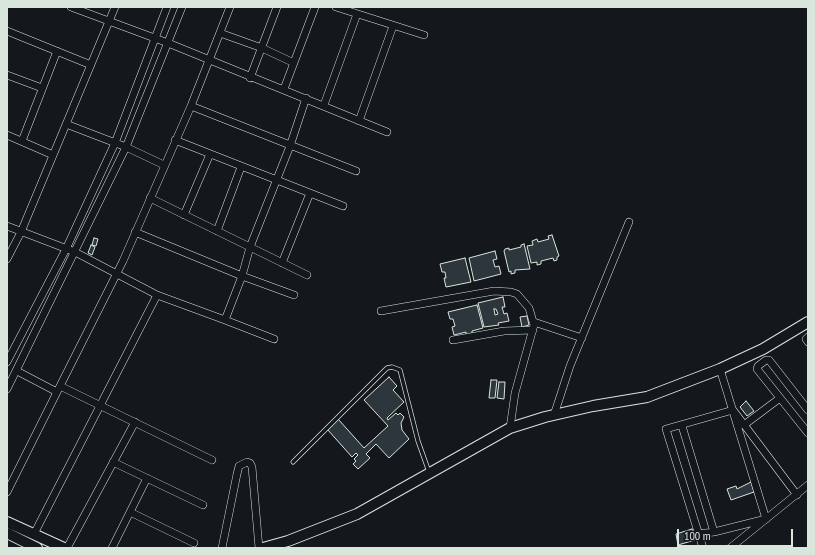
<!DOCTYPE html>
<html>
<head>
<meta charset="utf-8">
<style>
  body { margin:0 }
  #map { position:relative; width:815px; height:555px; overflow:hidden; background:#14181c; font-family:"PT Sans Narrow",sans-serif }
  canvas { display:block }
  .frame { position:absolute; inset:0; border:8px solid #d8e6dc; pointer-events:none }
  .scale { position:absolute; left:677px; top:529px; width:116px; height:18px; box-sizing:border-box; border:2px solid #d8e6dc; border-top:0; padding-left:5px; font-size:12px; line-height:14px; white-space:nowrap; color:#d8e6dc; -webkit-text-stroke:3px #14181c; paint-order:stroke }
</style>
</head>
<body>
<div id="map">
<canvas width="815" height="555"></canvas>
<div class="frame"></div>
<div class="scale">100 m</div>
</div>
<script>
const c = document.querySelector('canvas').getContext('2d');
c.lineJoin = 'round';
function paint(path, color) {
  c.fillStyle = color;
  c.fill(path, 'evenodd');
}
function shape(rows) {
  const path = new Path2D();
  for (const r of rows) {
    path.moveTo(r[0], r[1]);
    for (let i = 2; i < r.length; i += 2) path.lineTo(r[i], r[i + 1]);
  }
  return path;
}
function stroke(path, color, width, dash) {
  c.strokeStyle = color;
  c.lineWidth = width;
  c.lineCap = dash ? 'butt' : 'round';
  c.setLineDash(dash || []);
  c.stroke(path);
}
const building = shape([
  [552,235,559,256,557,257,557,260,554,261,553,258,541,261,541,264,537,265,537,262,531,263,527,246,533,245,532,241,537,239,538,242,549,239,548,236,552,235],
  [94,238,98,239,96,246,92,245,94,238],
  [524,244,530,269,515,270,515,273,511,274,511,271,509,272,504,251,505,249,509,248,509,250,521,247,521,245,524,244],
  [91,245,95,247,92,255,88,253,91,245],
  [495,251,497,259,493,260,495,267,499,266,501,274,474,281,469,258,495,251],
  [465,258,471,282,446,287,444,278,446,278,445,272,442,272,440,264,465,258],
  [503,297,505,307,502,307,504,314,507,313,509,321,498,323,499,325,484,327,478,303,503,297],
  [494,309,496,309,498,314,495,315,494,309],
  [477,305,483,328,472,331,472,334,466,335,466,332,454,335,452,327,455,326,453,319,450,319,448,312,477,305],
  [527,316,529,325,522,327,520,317,527,316],
  [389,377,397,386,393,390,404,402,387,418,388,420,396,413,398,415,400,413,404,417,401,423,402,430,409,439,389,458,376,444,366,454,370,458,358,469,353,464,356,461,354,459,358,455,356,453,352,457,327,429,338,419,364,448,388,426,364,400,389,377],
  [491,380,497,380,495,398,489,398,491,380],
  [499,382,505,382,504,399,497,398,499,382],
  [746,401,754,411,747,416,740,407,746,401],
  [751,482,754,492,731,500,727,489,736,486,737,489,751,482],
  [692,529,695,540,678,545,676,534,692,529]
]);
paint(building, '#2c363c');
stroke(building, '#d8e6dc', 1);
const lane = shape([
  [293,462,387,368,392,367,400,370,418,441,429,472]
]);
const street = shape([
  [71,7,168,43,387,132],
  [336,7,424,35],
  [7,31,91,65],
  [220,33,262,48,294,63],
  [7,75,42,88],
  [250,78,277,7],
  [284,89,315,7],
  [324,105,357,14],
  [191,106,356,171],
  [359,121,393,26],
  [66,124,126,147,164,165],
  [7,135,53,155],
  [175,140,343,206],
  [22,141,57,51],
  [150,198,307,275],
  [184,215,210,154],
  [7,226,75,252,157,295,225,320,242,276,250,247,290,146,306,98],
  [217,231,241,167],
  [135,232,242,276,294,295],
  [7,259,21,232,115,7],
  [282,263,310,193],
  [381,311,494,291,511,292,517,294,529,308,534,325,515,393,510,428],
  [225,320,274,339],
  [534,322,582,338],
  [808,337,806,339,808,342],
  [453,340,504,331,533,330],
  [7,362,66,249,115,143,167,7],
  [17,371,57,392,123,261,191,106,230,7],
  [60,386,212,460],
  [7,389,126,147,182,7],
  [808,410,769,360,766,360,758,366,757,369,808,433],
  [554,415,570,366,629,222],
  [744,425,780,398],
  [682,426,714,532],
  [113,462,203,505],
  [7,492,57,392],
  [130,512,194,543],
  [34,534,157,295],
  [698,534,714,532,766,519,720,369],
  [67,548,135,422],
  [112,548,147,478],
  [222,548,237,474,239,466,247,462,250,463,252,467,259,548],
  [703,548,666,429,733,410,797,495],
  [730,548,808,485]
]);
const secondary = shape([
  [7,522,64,548],
  [7,533,37,548],
  [263,548,288,541,357,514,510,428,545,417,593,406,647,397,720,369,763,349,808,322]
]);
stroke(lane, '#d8e6dc', 5);
stroke(street, '#d8e6dc', 8);
stroke(secondary, '#d8e6dc', 12);
stroke(lane, '#14181c', 3.5);
stroke(street, '#14181c', 7);
stroke(secondary, '#14181c', 10);
</script>
</body>
</html>
